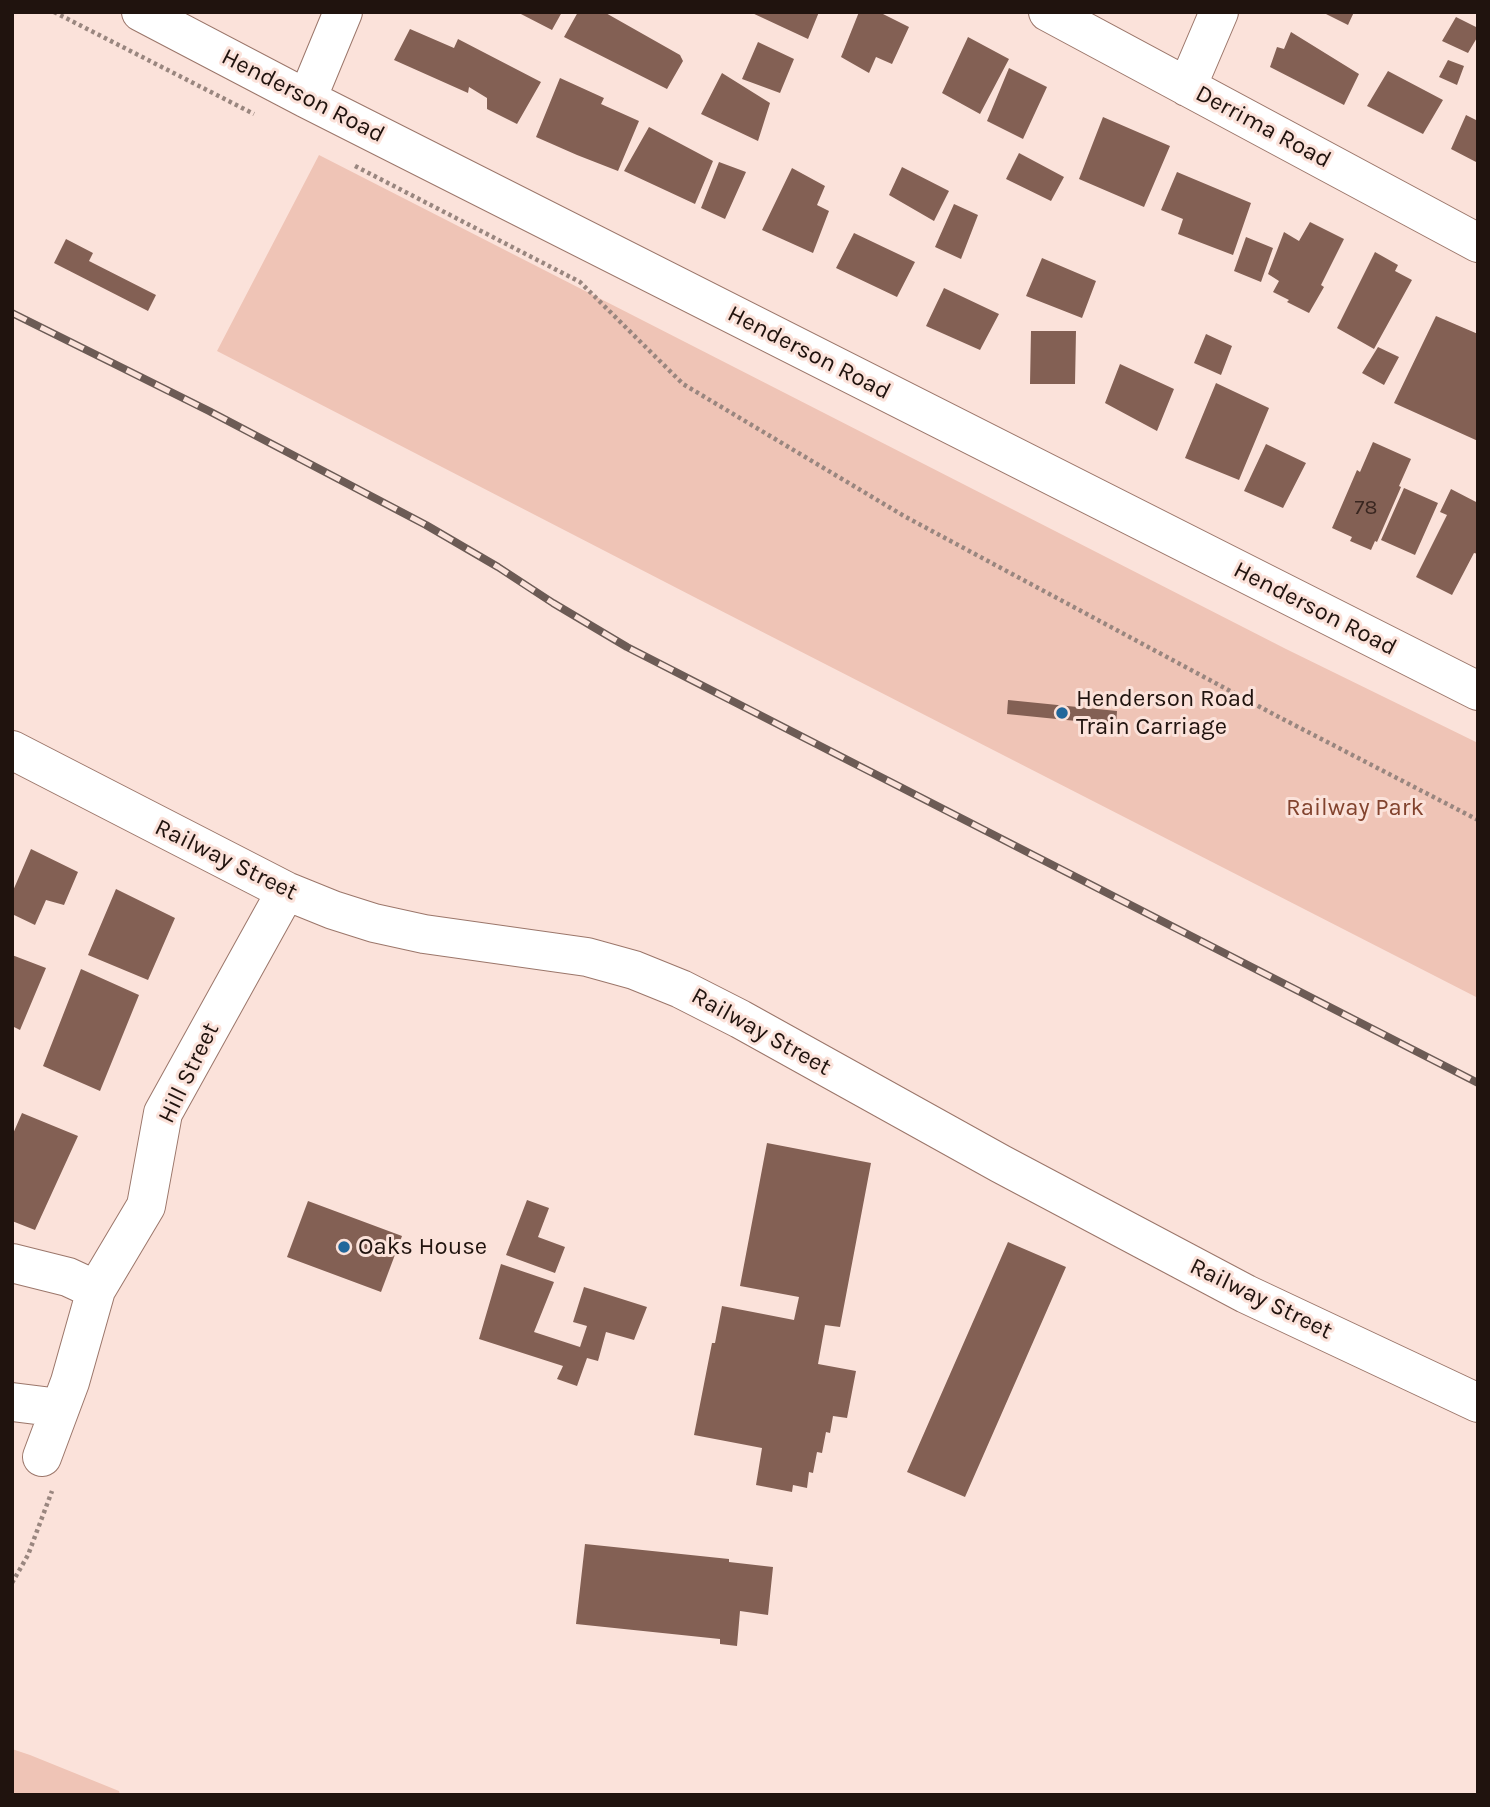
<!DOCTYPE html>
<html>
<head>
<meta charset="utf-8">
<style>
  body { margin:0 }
  #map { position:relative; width:1490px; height:1807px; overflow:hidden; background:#fbe2da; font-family:Karla,sans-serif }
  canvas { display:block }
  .frame { position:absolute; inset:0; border:14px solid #20130e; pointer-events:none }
</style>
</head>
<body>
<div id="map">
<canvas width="1490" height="1807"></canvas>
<div class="frame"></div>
</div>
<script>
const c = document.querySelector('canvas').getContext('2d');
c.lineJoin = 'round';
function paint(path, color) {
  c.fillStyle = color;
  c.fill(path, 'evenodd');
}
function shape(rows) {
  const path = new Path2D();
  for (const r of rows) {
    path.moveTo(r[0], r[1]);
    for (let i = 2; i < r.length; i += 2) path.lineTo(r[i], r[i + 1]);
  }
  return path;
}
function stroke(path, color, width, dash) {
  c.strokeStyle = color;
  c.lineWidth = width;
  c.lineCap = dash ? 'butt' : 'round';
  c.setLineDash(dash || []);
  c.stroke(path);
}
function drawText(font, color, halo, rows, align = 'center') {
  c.font = font + ' Karla,sans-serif';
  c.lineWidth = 6;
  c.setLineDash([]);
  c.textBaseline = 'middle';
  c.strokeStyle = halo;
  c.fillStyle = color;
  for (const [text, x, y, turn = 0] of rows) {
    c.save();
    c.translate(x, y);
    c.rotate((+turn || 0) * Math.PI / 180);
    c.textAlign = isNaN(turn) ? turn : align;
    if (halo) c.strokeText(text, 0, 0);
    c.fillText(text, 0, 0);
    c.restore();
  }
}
paint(shape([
  [319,155,1286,649,1478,743,1478,998,698,599,217,351],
  [12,1749,30,1755,119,1791,120,1795,12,1795]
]), '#efc4b6');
paint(shape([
  [517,12,562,12,552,30],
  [578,12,604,12,680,55,683,61,667,89,564,37],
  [750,12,819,12,808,39],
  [859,12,879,12,909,27,892,64,876,57,869,73,841,57],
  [1322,12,1354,12,1348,25],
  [1456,17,1478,28,1478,36,1468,53,1442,41],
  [410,29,454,48,458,39,541,82,517,124,487,109,487,98,469,87,468,93,394,60],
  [1291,32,1359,74,1344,105,1270,67,1277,47,1284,49],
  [968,37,1009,59,980,114,942,93],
  [758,42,794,59,780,93,742,79],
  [1448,60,1464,66,1457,85,1439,77],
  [1009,68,1047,87,1023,139,987,121],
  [1388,71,1443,100,1423,134,1367,106],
  [722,73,770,103,758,141,701,114],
  [560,78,604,98,601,104,639,121,618,171,577,155,536,137],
  [1466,115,1478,121,1478,163,1451,149],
  [1103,117,1170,146,1144,207,1079,179],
  [649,127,713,161,695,204,624,171],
  [1019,153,1064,177,1051,201,1006,179],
  [719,162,746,172,725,219,701,208],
  [902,167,949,191,934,221,889,195],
  [792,168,825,186,817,205,829,211,813,253,762,230],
  [1177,172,1251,203,1233,255,1178,234,1183,219,1161,210],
  [954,204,978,215,961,259,935,247],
  [1310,222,1344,239,1321,285,1324,287,1309,313,1287,302,1289,300,1273,292,1279,281,1268,274,1284,232,1299,241],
  [854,233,915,262,897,297,836,268],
  [1246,237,1273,248,1261,282,1234,271],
  [66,239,93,253,89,261,156,295,148,311,54,263],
  [1375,252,1398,265,1395,271,1412,280,1374,349,1337,328],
  [1042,258,1096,281,1082,318,1026,296],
  [944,288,999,314,980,350,926,326],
  [1436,316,1478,334,1478,441,1394,403],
  [1031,331,1076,331,1075,384,1030,384],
  [1206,334,1232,346,1221,375,1194,363],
  [1378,347,1399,357,1384,385,1362,373],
  [1120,364,1174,389,1157,431,1105,403],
  [1216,383,1269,408,1239,480,1185,458],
  [1373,442,1411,459,1399,486,1401,487,1377,542,1375,541,1371,550,1350,541,1352,537,1332,528,1357,470,1360,472],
  [1266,444,1306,463,1283,508,1244,491],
  [1404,488,1438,503,1415,555,1381,540],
  [1451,489,1478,503,1478,554,1474,553,1452,595,1416,577,1447,515,1440,512],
  [1008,700,1117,711,1116,725,1007,714],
  [31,849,78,872,64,905,46,900,35,925,12,914,12,893],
  [116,889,175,918,148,980,88,955],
  [12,955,46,968,20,1030,12,1026],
  [81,969,139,995,100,1091,43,1066],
  [22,1113,78,1136,35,1230,12,1221,12,1136],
  [767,1143,871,1163,840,1327,825,1325,818,1364,856,1371,847,1418,833,1416,830,1433,826,1432,822,1453,817,1452,813,1473,809,1472,807,1488,793,1485,792,1492,756,1485,762,1448,694,1435,712,1343,715,1343,722,1306,794,1320,799,1297,740,1286],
  [527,1200,549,1208,538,1237,565,1247,555,1273,506,1255],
  [308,1201,402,1236,381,1292,287,1257],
  [1008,1242,1066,1267,965,1497,907,1472],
  [501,1264,554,1282,534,1332,580,1347,587,1326,573,1322,584,1287,647,1307,634,1340,606,1332,598,1361,587,1358,577,1386,557,1379,563,1366,479,1339],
  [585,1544,729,1559,729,1562,773,1567,768,1615,740,1611,737,1646,720,1644,720,1639,576,1624]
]), '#836054');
const minor = shape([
  [141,12,307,99,1478,691],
  [1048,12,1478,243],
  [1187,87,1219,12],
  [307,99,343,12],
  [12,750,286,891,333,910,374,923,424,934,587,957,634,970,681,989,740,1019,1001,1164,1246,1294,1478,1403],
  [12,1263,68,1277,96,1290],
  [12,1402,60,1408],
  [42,1457,70,1382,96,1290,146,1206,163,1113,286,891]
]);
stroke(minor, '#9b766a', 40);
stroke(shape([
  [54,12,254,114],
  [355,166,580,282,683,384,904,516,1275,715,1478,820],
  [12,1583,28,1555,52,1491]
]), '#99867f', 4.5, [3.5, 3.5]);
stroke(minor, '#fff', 38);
const rail = shape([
  [12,313,209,411,426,525,498,567,553,603,627,647,1478,1083]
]);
stroke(rail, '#6c5b55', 8);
stroke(rail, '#fbe2da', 5, [16]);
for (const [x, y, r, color] of [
  [1062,713,7,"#21679b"],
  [344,1247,7,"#21679b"]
]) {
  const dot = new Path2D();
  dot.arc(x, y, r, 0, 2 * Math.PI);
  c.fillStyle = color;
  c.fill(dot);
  stroke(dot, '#fbe2da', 2.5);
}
drawText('21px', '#392620', null, [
  ["78",1366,508]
]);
drawText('24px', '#20130e', '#fbe2da', [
  ["Henderson Road",303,96,27],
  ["Derrima Road",1263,127,28],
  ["Henderson Road",809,353,27],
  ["Henderson Road",1315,609,27],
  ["Railway Street",226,860,26],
  ["Railway Street",761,1032,29],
  ["Hill Street",189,1073,-64],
  ["Railway Street",1261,1299,26]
]);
drawText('24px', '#20130e', '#fbe2da', [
  ["Henderson Road",1076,699],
  ["Train Carriage",1076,727],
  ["Oaks House",358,1247]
], 'left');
drawText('24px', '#82432e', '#fbe2da', [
  ["Railway Park",1355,808]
]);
</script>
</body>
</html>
